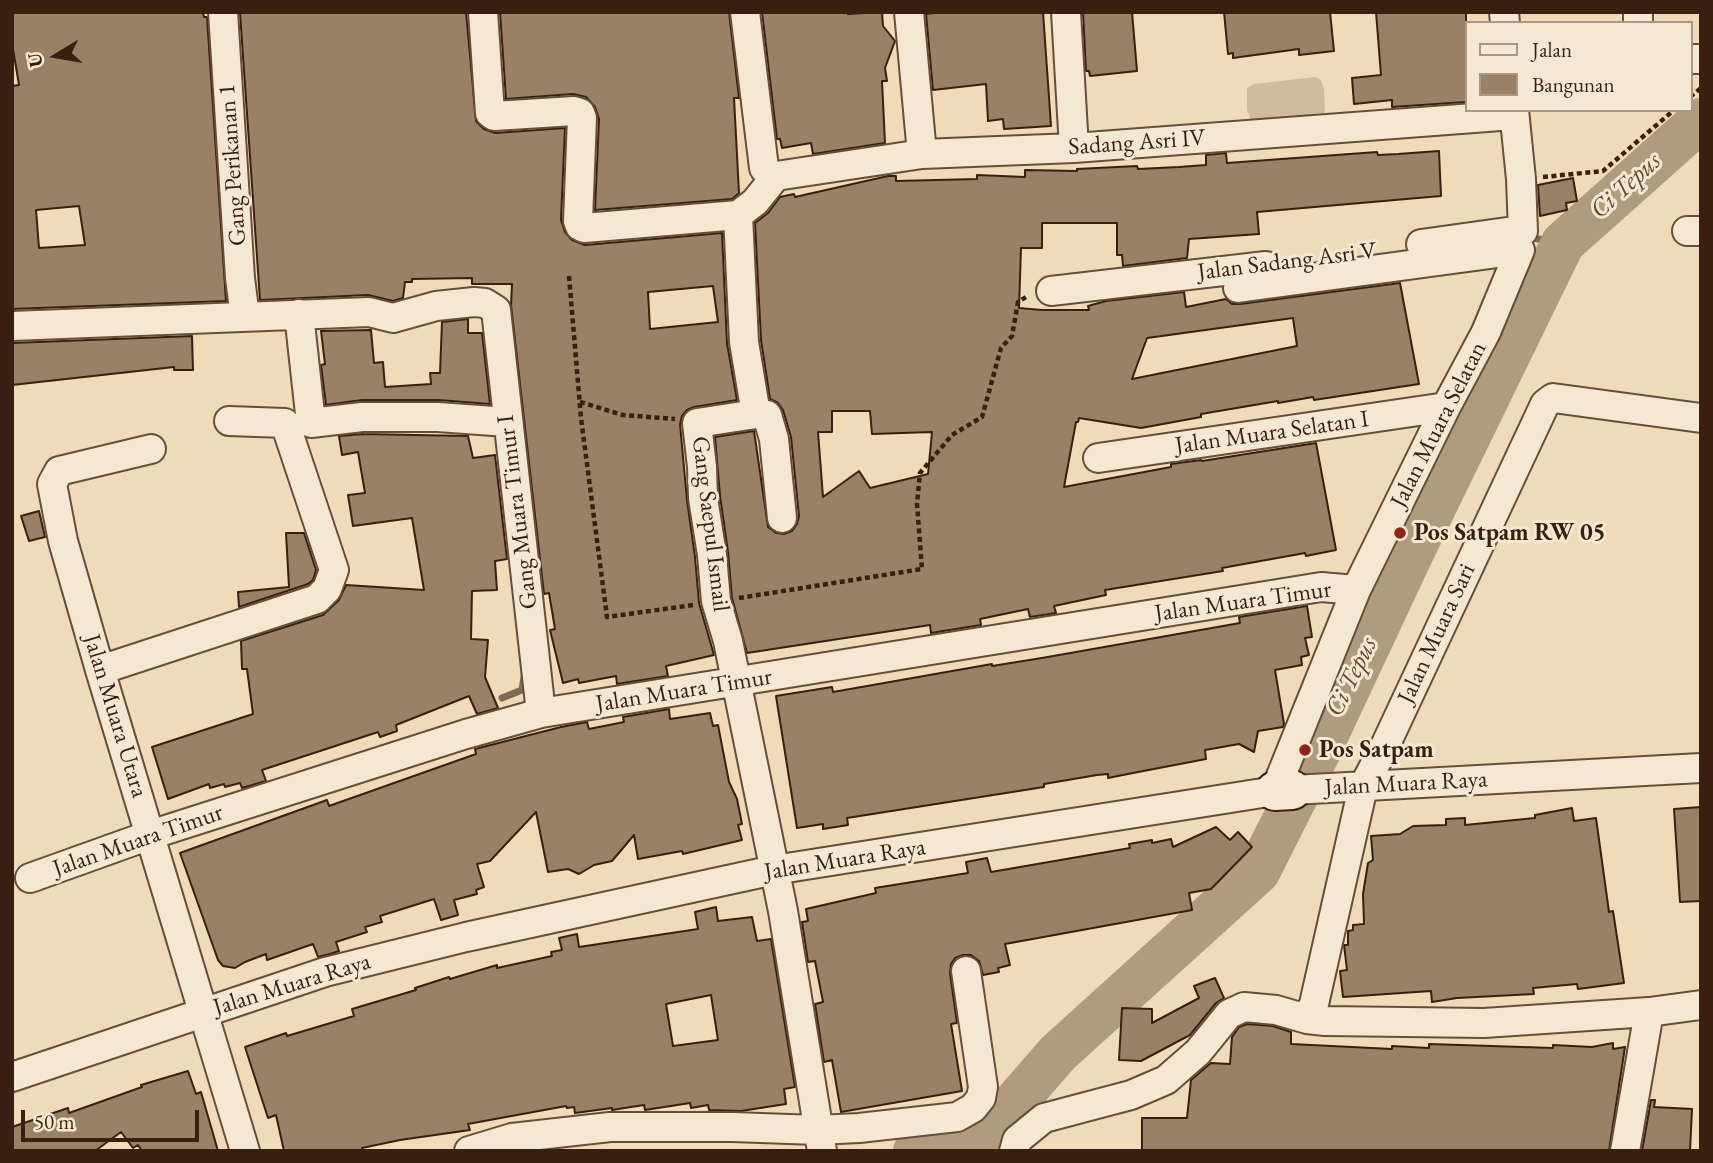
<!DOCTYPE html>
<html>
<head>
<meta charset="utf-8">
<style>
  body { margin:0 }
  #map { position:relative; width:1713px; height:1163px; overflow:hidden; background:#efdbb9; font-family:"EB Garamond",serif }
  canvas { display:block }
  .frame { position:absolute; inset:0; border:14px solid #391f0f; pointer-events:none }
  .legend { position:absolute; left:1465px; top:21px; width:228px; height:91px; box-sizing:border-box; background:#f5e8d2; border:2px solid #aa9884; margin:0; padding:9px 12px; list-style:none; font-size:21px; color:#391f0f }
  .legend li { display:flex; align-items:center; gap:14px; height:35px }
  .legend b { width:35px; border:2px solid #aa9884 }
  .north { position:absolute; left:21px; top:21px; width:70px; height:70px; -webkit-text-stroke:5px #f5e8d2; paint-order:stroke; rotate:259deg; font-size:19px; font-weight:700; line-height:28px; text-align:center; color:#391f0f }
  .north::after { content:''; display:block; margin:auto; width:24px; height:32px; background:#391f0f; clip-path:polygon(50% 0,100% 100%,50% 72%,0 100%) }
  .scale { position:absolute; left:21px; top:1110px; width:178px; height:32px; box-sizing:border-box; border:4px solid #391f0f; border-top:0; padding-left:9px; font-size:21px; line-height:24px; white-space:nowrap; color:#391f0f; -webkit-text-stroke:5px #f5e8d2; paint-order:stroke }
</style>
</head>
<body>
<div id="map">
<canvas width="1713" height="1163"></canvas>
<div class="frame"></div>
<ul class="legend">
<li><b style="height:9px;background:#f5e8d2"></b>Jalan</li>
<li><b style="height:19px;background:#988167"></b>Bangunan</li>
</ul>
<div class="north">U</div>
<div class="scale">50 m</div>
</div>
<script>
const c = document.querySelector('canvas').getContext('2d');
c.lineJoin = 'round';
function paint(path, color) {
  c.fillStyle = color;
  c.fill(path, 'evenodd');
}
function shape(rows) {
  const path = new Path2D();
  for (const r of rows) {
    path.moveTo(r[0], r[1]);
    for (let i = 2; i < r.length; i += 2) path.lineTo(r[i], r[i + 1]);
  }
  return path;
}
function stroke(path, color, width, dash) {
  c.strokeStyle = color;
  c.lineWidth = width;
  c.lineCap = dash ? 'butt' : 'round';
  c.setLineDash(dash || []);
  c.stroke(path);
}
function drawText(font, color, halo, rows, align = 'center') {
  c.font = font + ' "EB Garamond",serif';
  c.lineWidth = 6;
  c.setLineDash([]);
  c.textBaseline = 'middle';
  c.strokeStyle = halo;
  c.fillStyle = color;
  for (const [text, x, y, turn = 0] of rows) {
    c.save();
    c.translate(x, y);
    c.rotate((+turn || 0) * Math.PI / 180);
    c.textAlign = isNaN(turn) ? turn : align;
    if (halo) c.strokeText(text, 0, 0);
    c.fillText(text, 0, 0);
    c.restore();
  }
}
paint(shape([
  [1315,77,1320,79,1324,88,1325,110,1322,117,1261,123,1251,120,1247,110,1247,88,1254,84]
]), '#d0bb9c');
stroke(shape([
  [1532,238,1563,243],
  [502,698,522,690,525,671]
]), '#816952', 7);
stroke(shape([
  [915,1151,991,1130,1058,1053,1258,872,1321,747,1410,557,1563,243,1701,120]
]), '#b19b7f', 44);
const building = shape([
  [12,12,203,12,204,17,207,17,226,301,12,309,12,86,19,85,12,43,12,12],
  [79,206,85,245,39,248,36,210,79,206],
  [466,12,476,121,484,129,495,133,565,128,561,220,565,232,572,240,585,245,722,233,727,343,737,400,694,407,687,410,682,416,680,424,687,500,695,557,699,603,714,655,666,666,668,676,617,684,616,676,579,683,578,679,563,683,550,630,555,629,549,593,544,594,511,305,512,284,472,284,472,278,412,279,412,282,405,282,403,298,393,301,368,295,260,300,240,13,466,12],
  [713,286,718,322,650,329,648,292,713,286],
  [500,12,729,12,739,98,734,98,739,193,732,199,595,210,599,119,595,107,586,97,573,94,506,99,500,12],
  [762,12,847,12,848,14,882,12,883,26,895,41,885,68,887,81,882,81,885,143,813,154,811,143,782,148,780,139,777,139,762,12],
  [942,12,1043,12,1051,126,1004,129,1003,119,988,121,986,84,933,90,926,14,942,12],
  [1083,12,1132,12,1137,71,1090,76,1089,71,1086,71,1083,12],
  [1224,12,1330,12,1334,51,1299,55,1299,49,1233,58,1233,53,1228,54,1224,12],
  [1376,12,1466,12,1466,102,1392,107,1392,100,1354,104,1352,78,1381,75,1376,12],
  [1439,151,1441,196,1257,212,1259,234,1189,239,1187,258,1123,266,1122,255,1117,255,1117,223,1042,223,1042,248,1021,248,1019,308,1042,310,1089,310,1088,306,1106,301,1184,292,1186,307,1226,299,1232,304,1240,304,1400,283,1419,384,1314,400,1313,397,1278,403,1278,401,1201,414,1201,417,1141,428,1079,418,1078,422,1076,422,1064,487,1171,467,1171,464,1201,460,1202,461,1316,443,1336,550,1306,556,1305,553,1222,568,1223,571,1105,590,1106,595,1054,606,1056,613,1030,617,1028,609,980,619,981,625,931,633,930,625,747,653,732,598,728,552,720,496,715,437,754,431,768,527,776,533,784,534,792,531,797,524,799,516,791,437,783,410,778,403,770,399,761,340,755,223,768,213,780,197,794,194,795,197,888,176,896,176,896,181,977,179,977,175,1025,177,1025,170,1077,171,1077,169,1137,166,1138,169,1179,167,1206,165,1206,155,1226,153,1227,163,1377,152,1378,155,1398,154,1439,151],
  [1293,318,1297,346,1132,379,1147,338,1293,318],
  [832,411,870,411,872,434,932,432,928,474,870,488,859,471,823,497,818,432,832,432,832,411],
  [1573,178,1577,201,1566,203,1567,210,1540,216,1538,185,1573,178],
  [468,319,468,333,482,333,490,404,438,400,362,400,326,405,321,365,325,364,321,331,371,330,374,363,383,362,385,387,431,384,430,373,440,373,442,322,468,319],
  [192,336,193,370,174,370,174,367,12,385,12,343,192,336],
  [363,434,468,436,473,458,495,455,507,559,495,561,497,590,472,591,471,639,488,640,485,677,498,708,477,714,469,696,396,725,397,731,380,737,378,732,262,770,266,781,242,788,240,783,225,787,224,784,210,788,209,784,168,799,152,747,253,714,247,669,242,669,241,641,323,615,339,600,346,585,424,590,412,518,353,526,348,495,365,493,358,452,342,455,339,436,363,434],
  [39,511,45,537,29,541,21,516,39,511],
  [286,533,304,533,316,570,313,580,308,584,239,607,238,592,289,587,286,533],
  [1307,606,1312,637,1305,638,1309,655,1301,657,1302,665,1275,670,1284,724,1283,727,1258,731,1254,752,1239,744,1205,750,1206,759,1133,773,1108,778,1108,774,1097,775,1044,784,1044,787,847,818,848,825,823,829,823,824,797,828,776,696,832,687,833,692,992,664,992,666,1042,658,1240,623,1239,617,1307,606],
  [669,709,670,719,710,713,713,726,718,725,729,782,737,799,742,824,738,825,742,840,683,854,682,851,638,859,634,835,612,861,594,865,579,874,568,869,548,872,536,812,490,861,477,864,484,887,476,890,477,894,454,900,458,915,441,920,434,899,380,916,382,922,365,927,367,932,336,942,339,951,330,954,318,957,313,944,267,960,266,954,245,962,235,968,223,966,218,960,180,853,327,800,329,806,476,754,475,749,561,727,587,722,589,729,624,722,623,717,669,709],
  [1701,807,1701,901,1680,902,1674,809,1701,807],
  [1572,808,1574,821,1596,818,1609,912,1613,911,1624,983,1578,989,1577,984,1533,988,1534,994,1457,998,1432,1002,1431,991,1343,997,1340,971,1347,970,1344,945,1348,945,1348,931,1353,930,1353,925,1364,924,1363,894,1368,863,1373,860,1371,836,1400,834,1413,826,1446,825,1446,819,1465,818,1465,825,1535,818,1535,815,1572,808],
  [1216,827,1230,840,1238,832,1252,847,1211,889,1189,893,1192,910,1005,944,1010,965,998,968,999,972,983,975,979,961,971,955,963,955,955,958,951,964,950,973,957,1023,951,1024,962,1091,841,1112,832,1060,824,1062,815,1004,823,1002,815,961,808,962,802,922,808,921,806,909,876,893,875,888,968,873,966,862,987,858,991,872,1130,848,1129,844,1152,840,1152,843,1171,839,1173,847,1216,827],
  [716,907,718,921,752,917,757,941,771,939,795,1087,784,1089,786,1104,741,1111,709,1110,708,1105,691,1108,690,1103,645,1110,644,1105,612,1110,612,1108,575,1113,574,1107,567,1108,566,1106,468,1124,470,1130,400,1140,362,1148,362,1151,284,1151,276,1115,268,1118,245,1047,286,1033,287,1036,354,1016,352,1009,416,990,415,988,449,977,450,979,497,965,497,968,552,956,551,952,562,950,559,938,577,934,579,947,698,929,695,912,716,907],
  [711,995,718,1040,673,1046,666,1004,711,995],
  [1215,978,1224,998,1216,1003,1190,1035,1141,1061,1119,1060,1122,1008,1152,1009,1152,1023,1199,998,1194,986,1215,978],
  [1247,1024,1273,1026,1291,1032,1291,1044,1392,1049,1392,1046,1429,1048,1429,1044,1553,1048,1553,1045,1592,1047,1613,1043,1613,1049,1625,1047,1609,1151,1142,1151,1142,1118,1187,1118,1191,1080,1211,1063,1230,1064,1232,1037,1239,1027,1247,1024],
  [188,1071,196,1094,201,1092,218,1151,142,1151,138,1145,133,1148,121,1132,95,1151,12,1151,12,1127,68,1108,69,1113,142,1087,141,1085,188,1071],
  [1651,1100,1655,1100,1654,1107,1692,1109,1690,1151,1642,1151,1651,1100]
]);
paint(building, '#988167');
stroke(building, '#391f0f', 2);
const street = shape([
  [223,12,240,278,245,317],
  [483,12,490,113,494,116,574,111,580,113,582,118,578,221,580,226,584,228,738,215,755,202,776,176],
  [745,12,764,168,769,174,776,176,922,154,1074,148,1514,115],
  [909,12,922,154],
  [1066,12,1074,148],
  [1504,12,1505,23],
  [1638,12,1638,23],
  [1690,59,1701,59],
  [738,215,744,342,756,414,697,423,702,467,703,498,712,555,716,601,728,641,783,911,822,1151],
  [1687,231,1701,231],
  [1421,244,1514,231,1523,231,1521,179,1514,110],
  [1051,291,1266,266],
  [299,314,311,423,362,417,438,417,507,422],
  [12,326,369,312,393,318,436,306,474,302,485,303,496,310,541,713],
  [756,414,767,415,774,439,782,518],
  [1701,418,1553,398,1545,404,1385,746,1363,787,1314,1004,1307,1019,1325,1021,1484,1023,1649,1012,1701,1005],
  [151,449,59,471,52,484,63,541,100,670,245,1151],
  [1098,458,1446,407],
  [100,670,317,599,327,589,334,570,285,423,229,421],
  [1292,790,1701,768],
  [30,878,150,835,466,734,541,713,1321,587,1356,590],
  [12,1077,325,972,466,937,774,870,1275,791,1356,590,1446,407,1486,332,1520,250,1238,288],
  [469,1151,512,1138,610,1127,733,1127,817,1130,859,1128,957,1117,973,1108,981,1098,983,1087,966,971],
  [1014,1151,1017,1140,1044,1118,1131,1095,1166,1080,1198,1052,1229,1014,1244,1007,1276,1010,1307,1019],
  [1625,1151,1649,1012]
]);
const secondary = shape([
  [1275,791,1292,790]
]);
stroke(street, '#664e3a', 32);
stroke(secondary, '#391f0f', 42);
stroke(shape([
  [1690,97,1701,88],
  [1543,177,1603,171,1674,110],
  [569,276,581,418,607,617,693,605],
  [580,402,623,415,675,419],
  [739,598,922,569,917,504,920,473,952,435,982,417,1001,348,1012,336,1018,302,1026,297]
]), '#391f0f', 4.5, [5, 3.5]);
stroke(street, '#f5e8d2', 28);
stroke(secondary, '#f5e8d2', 38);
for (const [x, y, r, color] of [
  [1400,533,7,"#8f2418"],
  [1305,750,7,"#8f2418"]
]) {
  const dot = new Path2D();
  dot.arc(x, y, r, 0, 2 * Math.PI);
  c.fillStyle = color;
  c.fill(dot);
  stroke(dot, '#f5e8d2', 2.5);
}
drawText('24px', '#391f0f', '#f5e8d2', [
  ["Sadang Asri IV",1137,143,-4],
  ["Gang Perikanan 1",233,165,-94],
  ["Jalan Sadang Asri V",1287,262,-7],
  ["Jalan Muara Selatan",1439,425,-63],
  ["Jalan Muara Selatan I",1272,433,-8],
  ["Gang Muara Timur I",518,512,-97],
  ["Gang Saepul Ismail",710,524,83],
  ["Jalan Muara Timur",1243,602,-8],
  ["Jalan Muara Sari",1437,634,-65],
  ["Jalan Muara Timur",684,691,-9],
  ["Jalan Muara Utara",115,716,73],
  ["Jalan Muara Raya",1406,784,-3],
  ["Jalan Muara Timur",138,841,-19],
  ["Jalan Muara Raya",845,860,-9],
  ["Jalan Muara Raya",292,985,-17]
]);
drawText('bold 24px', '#391f0f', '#f5e8d2', [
  ["Pos Satpam RW 05",1414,533],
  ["Pos Satpam",1319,750]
], 'left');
drawText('italic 26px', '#634a36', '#f5e8d2', [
  ["Ci Tepus",1626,186,-42],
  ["Ci Tepus",1352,677,-64]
]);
</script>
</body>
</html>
